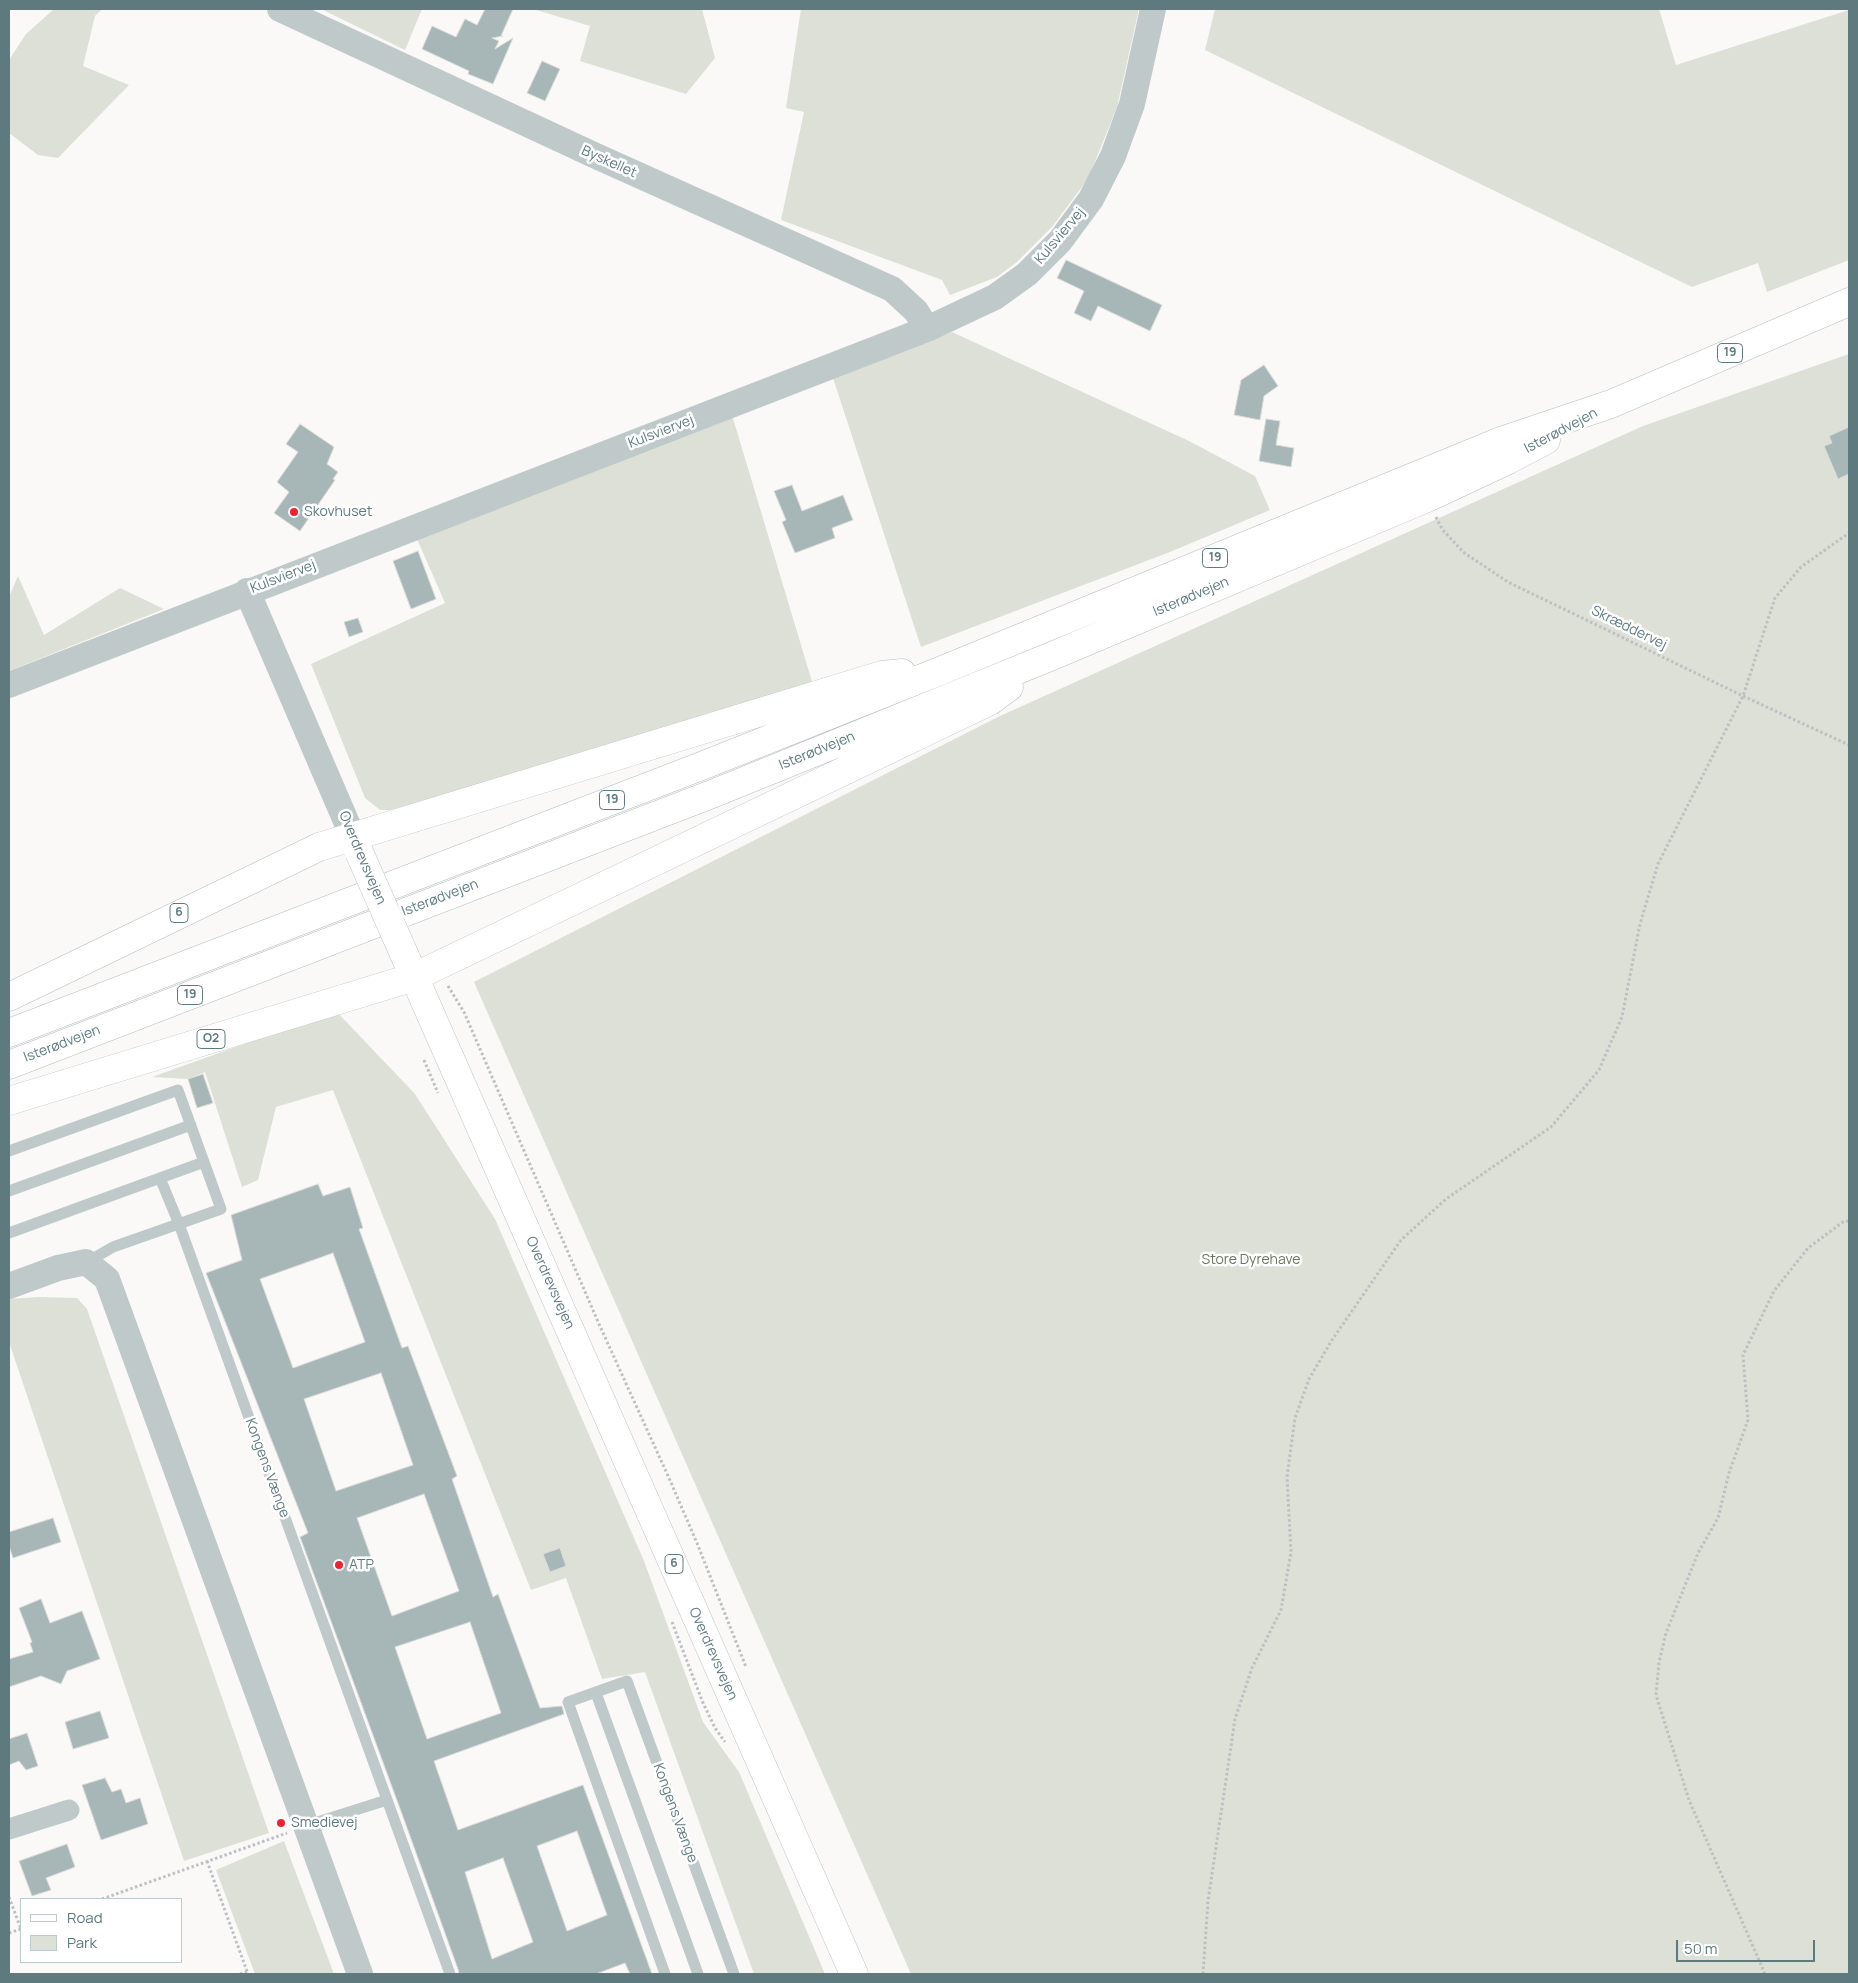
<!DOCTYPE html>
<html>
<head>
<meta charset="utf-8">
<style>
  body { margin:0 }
  #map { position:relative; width:1858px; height:1983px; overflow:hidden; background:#faf9f8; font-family:Manrope,sans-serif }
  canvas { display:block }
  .frame { position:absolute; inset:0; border:10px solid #5e7a7f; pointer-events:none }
  .legend { position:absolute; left:20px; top:1898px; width:162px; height:65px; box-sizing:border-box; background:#fff; border:1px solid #bfcacc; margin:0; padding:6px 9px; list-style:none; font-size:15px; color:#5e7a7f }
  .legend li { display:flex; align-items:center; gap:10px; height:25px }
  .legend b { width:25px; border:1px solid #bfcacc }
  .scale { position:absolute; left:1676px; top:1940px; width:139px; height:22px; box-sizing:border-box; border:2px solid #5e7a7f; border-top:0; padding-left:6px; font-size:15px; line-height:18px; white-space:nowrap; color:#5e7a7f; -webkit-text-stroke:4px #fff; paint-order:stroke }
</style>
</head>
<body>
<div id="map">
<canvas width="1858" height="1983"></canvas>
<div class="frame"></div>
<ul class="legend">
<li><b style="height:6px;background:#fff"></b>Road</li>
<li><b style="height:14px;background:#dce0d6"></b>Park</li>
</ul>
<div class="scale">50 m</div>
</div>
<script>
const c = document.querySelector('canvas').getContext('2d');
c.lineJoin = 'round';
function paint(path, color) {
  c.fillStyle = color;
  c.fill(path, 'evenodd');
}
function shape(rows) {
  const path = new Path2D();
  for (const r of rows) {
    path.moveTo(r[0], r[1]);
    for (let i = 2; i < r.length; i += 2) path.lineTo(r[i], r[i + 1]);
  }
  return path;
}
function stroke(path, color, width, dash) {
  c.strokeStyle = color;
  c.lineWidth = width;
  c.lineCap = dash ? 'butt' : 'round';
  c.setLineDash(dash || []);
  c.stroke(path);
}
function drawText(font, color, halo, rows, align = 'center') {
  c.font = font + ' Manrope,sans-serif';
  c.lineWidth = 5;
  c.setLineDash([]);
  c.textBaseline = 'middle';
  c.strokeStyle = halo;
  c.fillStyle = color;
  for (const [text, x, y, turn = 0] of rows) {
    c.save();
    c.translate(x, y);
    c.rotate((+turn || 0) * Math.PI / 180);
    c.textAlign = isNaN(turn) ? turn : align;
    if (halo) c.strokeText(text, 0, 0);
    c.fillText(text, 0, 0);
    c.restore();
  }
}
paint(shape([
  [54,9,102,9,95,16,83,66,129,85,58,158,38,155,9,133,9,60,26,34],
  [321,9,422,9,405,50],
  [533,9,702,9,715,58,686,94,580,61,590,26],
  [801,9,1139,9,1117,107,1088,179,1052,227,1017,262,997,277,950,295,942,280,781,220,804,112,786,108],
  [1215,9,1659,9,1676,65,1849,10,1849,260,1767,292,1758,263,1692,287,1205,50],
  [952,332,1189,441,1255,476,1270,510,1170,552,921,647,833,378],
  [1849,354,1849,1974,911,1974,474,982,1000,716,1643,426],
  [732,415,813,685,391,810,380,810,365,798,311,664,445,603,417,539],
  [18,576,44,635,120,588,164,609,9,671,9,597],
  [336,1011,415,1094,495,1219,644,1561,703,1722,739,1772,825,1974,754,1974,645,1672,602,1679,566,1578,531,1590,333,1090,276,1107,258,1180,242,1187,205,1072,188,1079,152,1077],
  [38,1297,77,1298,87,1309,269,1833,184,1861,9,1342,9,1299],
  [284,1841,334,1974,255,1974,216,1870]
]), '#dce0d6');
const building = shape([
  [485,9,513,9,501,36,503,36,492,38,499,41,495,49,513,38,493,84,468,74,469,71,422,49,432,26,456,37,465,19,477,25,485,9],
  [542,61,560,69,545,101,527,93,542,61],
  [1066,260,1162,305,1150,331,1098,306,1091,321,1074,313,1084,291,1057,278,1066,260],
  [1264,365,1278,386,1264,396,1260,420,1234,415,1241,380,1264,365],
  [1266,419,1280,421,1276,445,1294,448,1291,467,1259,461,1266,419],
  [300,424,334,447,327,464,338,472,333,479,335,480,300,531,274,513,289,492,277,482,298,452,286,444,300,424],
  [1849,427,1849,474,1838,479,1824,446,1832,443,1829,436,1849,427],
  [792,485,802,511,843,495,853,520,832,528,835,538,795,553,782,522,786,520,774,491,792,485],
  [418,551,436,599,411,609,393,561,418,551],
  [358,618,363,632,349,637,344,622,358,618],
  [203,1074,213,1103,197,1108,188,1079,203,1074],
  [318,1184,323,1196,350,1187,363,1228,359,1229,402,1348,408,1346,457,1476,452,1479,493,1597,498,1594,540,1708,562,1706,564,1714,434,1761,458,1830,583,1785,652,1974,630,1974,625,1963,596,1974,457,1974,459,1972,402,1814,300,1537,308,1533,206,1273,242,1260,231,1215,318,1184],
  [333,1253,365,1342,293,1368,260,1279,333,1253],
  [381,1373,413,1465,336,1491,304,1399,381,1373],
  [424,1494,459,1591,392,1616,357,1518,424,1494],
  [470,1622,501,1713,427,1739,395,1647,470,1622],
  [577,1831,607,1915,567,1931,537,1846,577,1831],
  [503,1858,533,1942,492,1959,465,1872,503,1858],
  [53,1518,61,1542,13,1558,9,1546,9,1532,53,1518],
  [560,1548,566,1566,550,1572,543,1554,560,1548],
  [41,1599,50,1623,82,1611,100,1659,67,1671,61,1684,41,1676,9,1687,9,1659,33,1652,30,1643,32,1642,19,1608,41,1599],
  [100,1711,109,1738,73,1749,65,1722,100,1711],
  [27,1733,38,1766,26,1770,19,1761,9,1765,9,1739,27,1733],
  [105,1778,112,1792,121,1789,126,1803,140,1798,148,1824,101,1840,82,1785,105,1778],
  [67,1844,75,1867,46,1878,51,1890,32,1896,19,1861,67,1844]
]);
paint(building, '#a7b7b8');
stroke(building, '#dcdbda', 1);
const primary = shape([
  [408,963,854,1974]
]);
const trunk = shape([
  [9,997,319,847,882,675,902,673],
  [9,1033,704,765,940,671,1501,441,1611,404,1849,302],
  [9,1065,712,794,1052,656,1427,498,1508,460,1546,440],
  [9,1101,414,977,990,701,1009,687]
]);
stroke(primary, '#b4bdbf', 29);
stroke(trunk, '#b6bdbf', 29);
stroke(shape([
  [1436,517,1442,529,1463,552,1508,582,1743,696,1849,745],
  [448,986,464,1012,599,1324,669,1478,697,1543,746,1667],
  [424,1060,438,1093],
  [672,1622,703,1703,715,1728,725,1742],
  [207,1861,248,1974],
  [9,1897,21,1929],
  [102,1899,287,1833],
  [9,1933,21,1929],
  [240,1974,247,1972],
  [1203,1974,1208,1901,1235,1719,1252,1668,1281,1610,1291,1552,1287,1477,1295,1418,1309,1379,1332,1340,1401,1240,1446,1199,1551,1127,1599,1070,1622,1017,1640,924,1658,864,1743,696,1775,598,1801,567,1849,533],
  [1765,1974,1689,1800,1656,1695,1659,1662,1666,1633,1698,1553,1718,1518,1729,1473,1748,1420,1743,1355,1774,1291,1808,1248,1843,1222,1849,1221]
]), '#bbc1c2', 3, [2.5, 2.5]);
stroke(shape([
  [9,1151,178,1090,221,1209,113,1247,87,1262],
  [160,1178,179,1224,450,1974],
  [9,1191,191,1125],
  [9,1233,204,1162],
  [596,1693,698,1974],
  [305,1826,387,1800],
  [665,1974,568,1702,627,1681,734,1974]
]), '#c0c9ca', 11);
stroke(shape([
  [9,1829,69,1810]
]), '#c0c9ca', 21);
stroke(shape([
  [280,9,596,156,892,289,916,311,927,329],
  [247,591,352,835],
  [9,685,927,329,995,297,1027,274,1060,241,1091,199,1113,156,1132,104,1153,9],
  [9,1286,58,1268,86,1262,107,1279,360,1974]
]), '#c0c9ca', 26);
stroke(primary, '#fff', 28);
stroke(trunk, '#fff', 28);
const primaryBridge = shape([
  [359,852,408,963]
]);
stroke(primaryBridge, '#b4bdbf', 29, []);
stroke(primaryBridge, '#fff', 28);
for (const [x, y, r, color] of [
  [294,512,5,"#f02232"],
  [339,1565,5,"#f02232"],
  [281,1823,5,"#f02232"]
]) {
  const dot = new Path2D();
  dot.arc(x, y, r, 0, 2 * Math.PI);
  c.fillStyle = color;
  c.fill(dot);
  stroke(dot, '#fff', 2);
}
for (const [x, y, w] of [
  [1730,353,25],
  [1215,558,25],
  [612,800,25],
  [179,913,18],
  [190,995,25],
  [211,1039,28],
  [674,1564,18]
]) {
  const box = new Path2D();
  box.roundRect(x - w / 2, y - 9.5, w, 19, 4);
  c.fillStyle = '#fff';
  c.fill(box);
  stroke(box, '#5e7a7f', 1);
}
drawText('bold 12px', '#5e7a7f', null, [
  ["19",1730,353],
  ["19",1215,558],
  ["19",612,800],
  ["6",179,913],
  ["19",190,995],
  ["O2",211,1039],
  ["6",674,1564]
]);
drawText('14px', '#5e7a7f', '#fff', [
  ["Byskellet",609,162,24],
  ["Kulsviervej",1060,236,-50],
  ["Isterødvejen",1561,431,-28],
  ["Kulsviervej",661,432,-21],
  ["Kulsviervej",283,577,-21],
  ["Isterødvejen",1191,597,-23],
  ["Skræddervej",1629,628,26],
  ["Isterødvejen",817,751,-22],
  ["Overdrevsvejen",362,858,67],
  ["Isterødvejen",440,898,-21],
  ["Isterødvejen",62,1044,-21],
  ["Overdrevsvejen",550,1283,66],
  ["Kongens Vænge",267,1468,70],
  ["Overdrevsvejen",713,1654,66],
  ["Kongens Vænge",675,1813,70]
]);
drawText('14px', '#5e7a7f', '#fff', [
  ["Skovhuset",304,512],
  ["ATP",349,1565],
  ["Smedievej",291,1823]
], 'left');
drawText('14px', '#6a775e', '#fff', [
  ["Store Dyrehave",1251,1260]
]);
</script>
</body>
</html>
